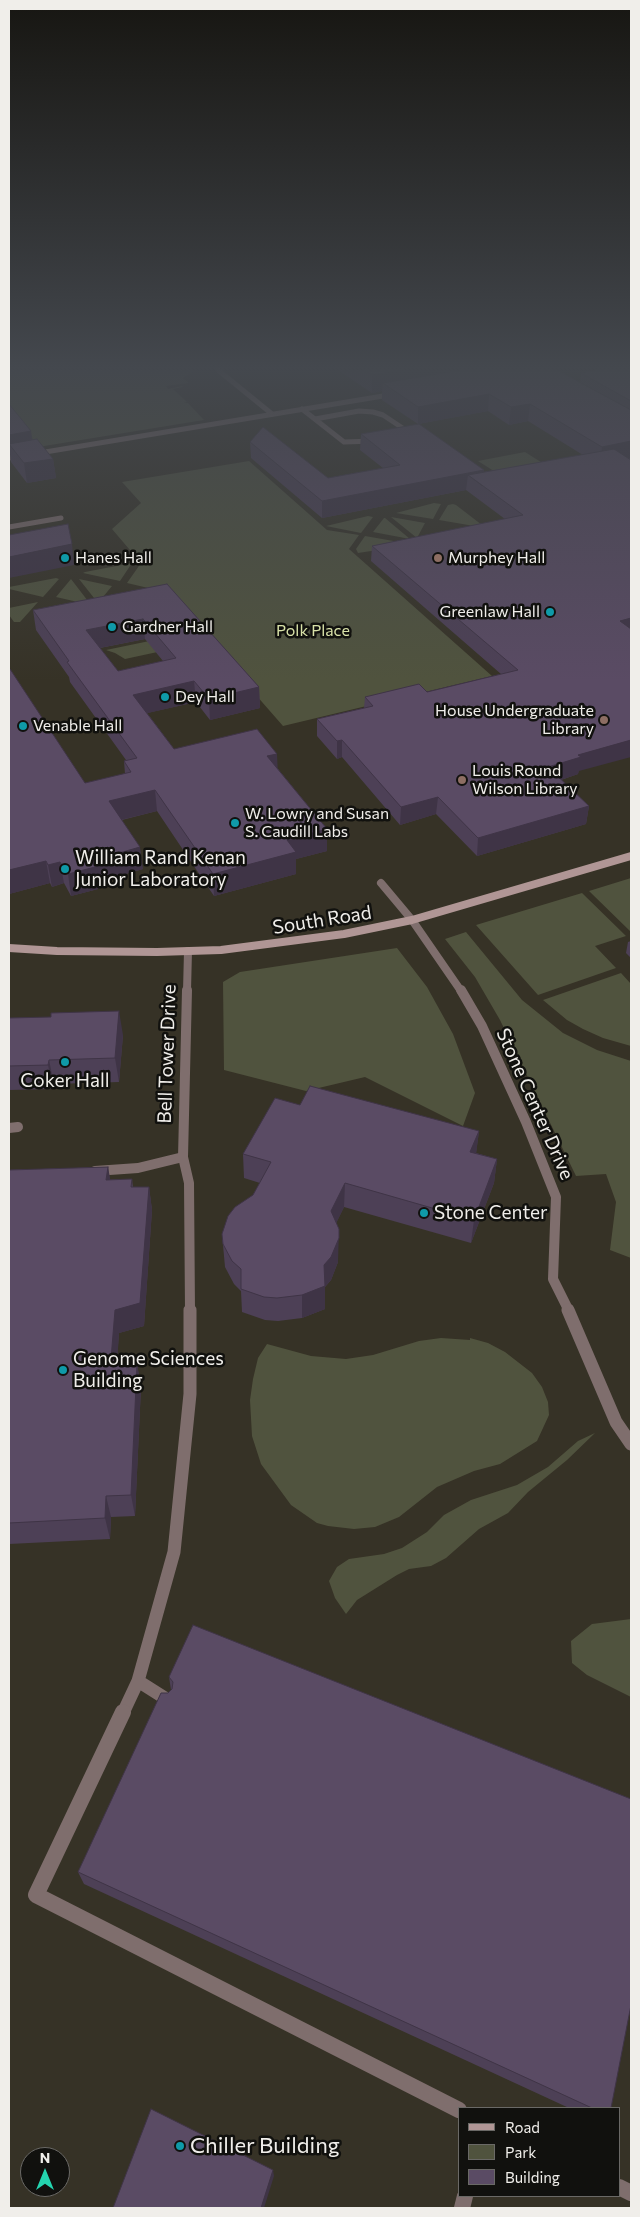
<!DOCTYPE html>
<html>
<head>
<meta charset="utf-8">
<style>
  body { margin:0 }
  #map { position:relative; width:640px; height:2217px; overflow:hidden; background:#2a2821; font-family:Commissioner,sans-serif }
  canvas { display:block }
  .frame { position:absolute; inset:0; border:10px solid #f0eeea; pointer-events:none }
  .legend { position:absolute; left:458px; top:2107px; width:162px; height:90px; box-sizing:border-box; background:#11110e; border:1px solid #6a6966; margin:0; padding:6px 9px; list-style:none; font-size:15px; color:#f0eeea }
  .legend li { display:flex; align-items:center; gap:10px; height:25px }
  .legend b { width:25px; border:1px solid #6a6966 }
  .north { position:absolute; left:20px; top:2147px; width:50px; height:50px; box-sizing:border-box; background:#11110e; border:1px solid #6a6966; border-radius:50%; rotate:0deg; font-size:14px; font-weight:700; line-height:20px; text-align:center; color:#f0eeea }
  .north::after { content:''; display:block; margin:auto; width:18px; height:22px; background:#24d5af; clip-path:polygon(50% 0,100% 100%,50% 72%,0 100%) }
</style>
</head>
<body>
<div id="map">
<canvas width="640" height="2217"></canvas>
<div class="frame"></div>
<ul class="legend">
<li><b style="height:6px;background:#b09695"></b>Road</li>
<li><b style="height:14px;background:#50533e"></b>Park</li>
<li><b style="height:14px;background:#5a4b64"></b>Building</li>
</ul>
<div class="north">N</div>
</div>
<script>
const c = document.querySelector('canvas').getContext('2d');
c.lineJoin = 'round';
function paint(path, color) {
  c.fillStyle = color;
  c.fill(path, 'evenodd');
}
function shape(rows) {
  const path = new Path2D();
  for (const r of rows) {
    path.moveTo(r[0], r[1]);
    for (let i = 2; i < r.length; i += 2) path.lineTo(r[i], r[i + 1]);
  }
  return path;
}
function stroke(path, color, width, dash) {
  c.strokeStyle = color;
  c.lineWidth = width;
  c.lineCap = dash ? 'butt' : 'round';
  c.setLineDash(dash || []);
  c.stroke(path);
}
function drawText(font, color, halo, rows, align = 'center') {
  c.font = font + ' Commissioner,sans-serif';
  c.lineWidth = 5;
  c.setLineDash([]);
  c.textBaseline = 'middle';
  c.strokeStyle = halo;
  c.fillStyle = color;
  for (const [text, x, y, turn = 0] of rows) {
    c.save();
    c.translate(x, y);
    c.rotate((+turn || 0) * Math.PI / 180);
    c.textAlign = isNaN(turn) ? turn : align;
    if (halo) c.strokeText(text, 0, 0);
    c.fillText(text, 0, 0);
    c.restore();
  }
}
paint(shape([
  [9,370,631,370,631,2208,9,2208],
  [459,2108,619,2108,619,2196,459,2196],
  [30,2157,60,2157,60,2187,30,2187]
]), '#363226');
paint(shape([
  [9,370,195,370,183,378,189,383,166,386,168,389,182,386,183,387,173,389,187,402,184,403,188,403,204,420,38,447,9,413],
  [525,452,544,464,497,473,478,461],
  [249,461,327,530,359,535,349,549,492,676,283,726,207,639,161,591,127,583,141,563,112,529,141,503,122,482],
  [434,503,441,504,433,519,396,513],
  [453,504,456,505,482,525,480,527,439,520,448,505],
  [368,516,373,517,361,533,326,526],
  [391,517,425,523,417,538],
  [384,518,385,518,410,539,373,532],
  [365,536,405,543,404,546,358,553,356,549],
  [132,563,120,581,83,573,85,572],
  [56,578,59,579,43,597,9,589,9,587],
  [71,579,91,605,56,597],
  [79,579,112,586,98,603],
  [38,602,20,622,14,622,9,615,9,608],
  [164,638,204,642,125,659,115,653,106,650],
  [631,878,631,932,589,891],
  [582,893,626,936,595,946,616,968,538,995,476,925],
  [466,932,522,1000,563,1033,597,1050,631,1061,631,1258,610,1250,616,1202,606,1174,576,1176,500,1020,475,977,445,939],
  [397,948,427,987,453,1034,475,1093,463,1126,365,1077,306,1091,224,1070,223,982,240,972],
  [621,973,631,984,631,1046,603,1038,583,1029,567,1020,543,1000],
  [441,1338,470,1340,470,1338,488,1343,505,1352,532,1373,542,1387,548,1402,549,1415,537,1441,500,1464,474,1471,437,1487,399,1517,375,1527,354,1529,328,1526,317,1523,291,1505,261,1464,252,1436,250,1400,253,1379,258,1358,267,1344,311,1356,346,1359,373,1355,419,1341],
  [595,1433,567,1460,528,1492,508,1513,479,1529,446,1558,431,1566,409,1569,397,1575,357,1600,346,1614,335,1598,329,1581,337,1567,349,1559,384,1554,402,1548,427,1532,444,1515,471,1500,517,1485,548,1467,578,1441],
  [631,1619,631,1697,587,1675,572,1663,571,1641,592,1624]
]), '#50533e');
stroke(shape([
  [218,370,272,414],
  [302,409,344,442,374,441],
  [315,419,359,411,373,412,383,415,407,431,403,435],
  [9,527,61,518]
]), '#7f6e6d', 5);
stroke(shape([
  [187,991,188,951]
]), '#7f6e6d', 8);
stroke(shape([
  [187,990,183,1157,189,1183,190,1311],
  [9,1128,18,1127],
  [95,1171,138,1168,183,1157]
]), '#7f6e6d', 10);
stroke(shape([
  [168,1700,138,1681,174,1552,190,1394,190,1310],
  [123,1713,138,1681]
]), '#7f6e6d', 13);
stroke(shape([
  [123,1712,36,1895,459,2110],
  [619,2187,631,2193],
  [462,2208,465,2196]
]), '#7f6e6d', 16);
stroke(shape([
  [9,458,395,394]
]), '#7f6e6d', 5);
stroke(shape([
  [381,883,412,920,461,991]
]), '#7f6e6d', 8);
stroke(shape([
  [461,990,482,1026,526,1122,556,1197,553,1279,569,1311]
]), '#7f6e6d', 10);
stroke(shape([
  [568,1310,616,1422,631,1444]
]), '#7f6e6d', 13);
stroke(shape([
  [9,948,57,951,157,952,221,950,344,934,412,920,631,856]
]), '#b09695', 8);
paint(shape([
  [338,370,557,370,580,382,581,373,631,370,631,458,630,459,578,774,561,780,589,806,586,824,477,856,436,814,400,825,342,757,337,759,317,736,317,719,364,708,365,697,427,692,501,674,371,561,372,546,505,519,466,490,322,518,251,458,250,442,328,478,383,468,360,450,361,434,484,472,583,455,528,421,509,425,488,411,418,424,382,400,382,391,372,393],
  [9,404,32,439,53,459,56,478,27,483,11,462,10,454,9,454],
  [167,584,259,687,260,708,210,720,196,702,147,713,174,749,278,769,327,829,327,851,296,859,296,874,214,896,157,811,122,820,143,869,97,882,98,889,71,896,64,883,52,887,50,883,9,894,85,783,125,774,124,761,126,760,70,682,69,677,36,630,33,610],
  [145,639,163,661,118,671,100,648],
  [631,941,631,958,626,953,628,942],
  [9,1018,123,1035,119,1082,54,1084,53,1089,9,1090],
  [300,1105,479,1131,476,1153,497,1159,494,1183,471,1243,344,1207,336,1223,338,1262,331,1280,325,1287,325,1309,302,1318,278,1321,265,1320,242,1312,241,1291,234,1284,225,1267,222,1234,253,1195,260,1183,244,1178,243,1154],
  [108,1167,110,1180,132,1179,133,1187,149,1187,152,1210,144,1326,119,1333,117,1360,137,1364,141,1387,135,1516,111,1517,110,1539,9,1544,9,1170],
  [169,1677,611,2108,569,2108,84,1884,78,1872,168,1693,171,1690]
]), '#4d4056');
paint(shape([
  [403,370,507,370,383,383,382,391,372,393,372,375],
  [489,394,488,411,418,424,418,407],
  [530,404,528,421,509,425,511,407],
  [31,431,34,449,9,444,9,435],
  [631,441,631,458,600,465,602,447],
  [53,459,56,478,27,483,24,463],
  [484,470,482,486,468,475,466,490,322,518,322,501],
  [72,544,74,565,9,578,9,557],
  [631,618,631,634,620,621],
  [143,619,145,639,89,650,86,630],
  [194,681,196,702,135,716,133,695],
  [259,687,260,708,210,720,209,699],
  [342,740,342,757,337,759,337,741],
  [631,740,631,757,579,771,578,774,546,785,548,767,578,755],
  [277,754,278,775,267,756],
  [155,790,157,811,112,822,109,801],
  [438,797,436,814,400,825,401,807],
  [589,806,586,824,477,856,478,838],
  [327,829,327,851,296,859,296,874,214,896,213,874,287,840],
  [140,847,143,869,97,882,98,889,71,896,68,874,91,861],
  [46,861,50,883,9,894,9,870],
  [60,862,64,883,52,887,48,865],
  [119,1011,123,1035,119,1082,115,1058],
  [49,1060,54,1084,53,1089,48,1065],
  [479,1131,476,1155,470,1152],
  [497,1159,494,1183,471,1243,474,1220],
  [108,1167,112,1190,106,1180],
  [345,1183,344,1207,331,1234,331,1211],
  [149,1187,152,1210,144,1326,119,1333,116,1381,111,1359,115,1310],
  [339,1229,338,1262,331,1280,325,1287,325,1309,302,1318,302,1295,324,1265],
  [137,1364,141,1387,135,1516,131,1495],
  [106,1496,111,1517,110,1539,105,1518],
  [273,2170,274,2176,264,2208,261,2208]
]), '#3f3446');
const building = shape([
  [364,370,403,370,372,375,364,370],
  [462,370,557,370,631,410,631,441,602,447,530,404,511,407,489,394,418,407,383,383,462,370],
  [597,370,631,370,631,401,581,373,597,370],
  [9,404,31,431,9,435,9,404],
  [419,424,484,470,322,501,250,442,263,427,328,478,400,465,361,434,419,424],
  [37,439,53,459,24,463,9,444,37,439],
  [614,449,631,460,631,618,620,621,631,629,631,740,578,755,581,757,548,767,589,806,478,838,438,797,401,807,342,740,337,741,317,719,373,706,365,697,419,684,427,692,518,670,372,546,523,515,468,475,614,449],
  [68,524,72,544,9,557,9,535,68,524],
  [167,584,259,687,209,699,194,681,133,695,174,749,257,729,277,754,267,756,327,829,287,840,296,852,213,874,155,790,109,801,140,847,91,861,95,867,68,874,60,862,48,865,46,861,9,870,9,669,10,669,85,783,131,772,124,761,137,758,67,662,69,661,33,610,167,584],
  [143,619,176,658,118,671,86,630,143,619],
  [119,1011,115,1058,49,1060,48,1065,9,1066,9,1018,51,1017,51,1013,119,1011],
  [310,1086,479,1131,470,1152,497,1159,474,1220,345,1183,331,1211,339,1229,339,1238,331,1257,324,1265,325,1286,302,1295,277,1298,264,1297,241,1289,241,1269,232,1261,223,1244,222,1234,228,1216,235,1207,253,1195,271,1162,243,1154,275,1098,300,1105,310,1086],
  [108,1167,106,1180,132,1179,131,1187,149,1187,140,1303,115,1310,111,1359,137,1364,131,1495,106,1496,105,1518,9,1523,9,1170,108,1167],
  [193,1625,631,1799,631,2005,611,2108,592,2108,78,1872,161,1693,168,1693,172,1689,173,1682,169,1677,193,1625],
  [151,2109,273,2170,261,2208,113,2208,151,2109]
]);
paint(building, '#5a4b64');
stroke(building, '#3f3446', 1);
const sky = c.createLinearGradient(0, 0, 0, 681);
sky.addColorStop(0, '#171612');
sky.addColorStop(0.54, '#44484e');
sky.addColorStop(1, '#44484e00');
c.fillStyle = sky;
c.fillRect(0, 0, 640, 681);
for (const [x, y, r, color] of [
  [65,558,5,"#0f9aa8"],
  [438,558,5,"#8d6e63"],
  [550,612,5,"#0f9aa8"],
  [112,627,5,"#0f9aa8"],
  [165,697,5,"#0f9aa8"],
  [604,720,5,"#8d6e63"],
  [23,726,5,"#0f9aa8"],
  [462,780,5,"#8d6e63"],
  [235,823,5,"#0f9aa8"],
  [65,869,5,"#0f9aa8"],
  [65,1062,5,"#0f9aa8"],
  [424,1213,5,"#0f9aa8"],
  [63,1370,5,"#0f9aa8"],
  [180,2146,5,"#0f9aa8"]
]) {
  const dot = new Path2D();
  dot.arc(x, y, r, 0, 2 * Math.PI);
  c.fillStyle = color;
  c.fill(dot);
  stroke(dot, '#11110e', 2);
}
drawText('16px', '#f0eeea', '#11110e', [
  ["Hanes Hall",75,558],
  ["Murphey Hall",448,558],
  ["Greenlaw Hall",540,612,"right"],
  ["Gardner Hall",122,627],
  ["Dey Hall",175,697],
  ["House Undergraduate",594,711,"right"],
  ["Library",594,729,"right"],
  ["Venable Hall",33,726],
  ["Louis Round",472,771],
  ["Wilson Library",472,789],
  ["W. Lowry and Susan",245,814],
  ["S. Caudill Labs",245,832]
], 'left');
drawText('16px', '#d8e1a8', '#11110e', [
  ["Polk Place",313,631]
]);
drawText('19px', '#f0eeea', '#11110e', [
  ["William Rand Kenan",75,858],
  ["Junior Laboratory",75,880],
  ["Coker Hall",65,1081,"center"],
  ["Stone Center",434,1213],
  ["Genome Sciences",73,1359],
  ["Building",73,1381]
], 'left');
drawText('19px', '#f0eeea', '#11110e', [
  ["South Road",322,920,-9],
  ["Bell Tower Drive",167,1054,-88],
  ["Stone Center Drive",535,1104,66]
]);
drawText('22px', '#f0eeea', '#11110e', [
  ["Chiller Building",190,2146]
], 'left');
</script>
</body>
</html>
